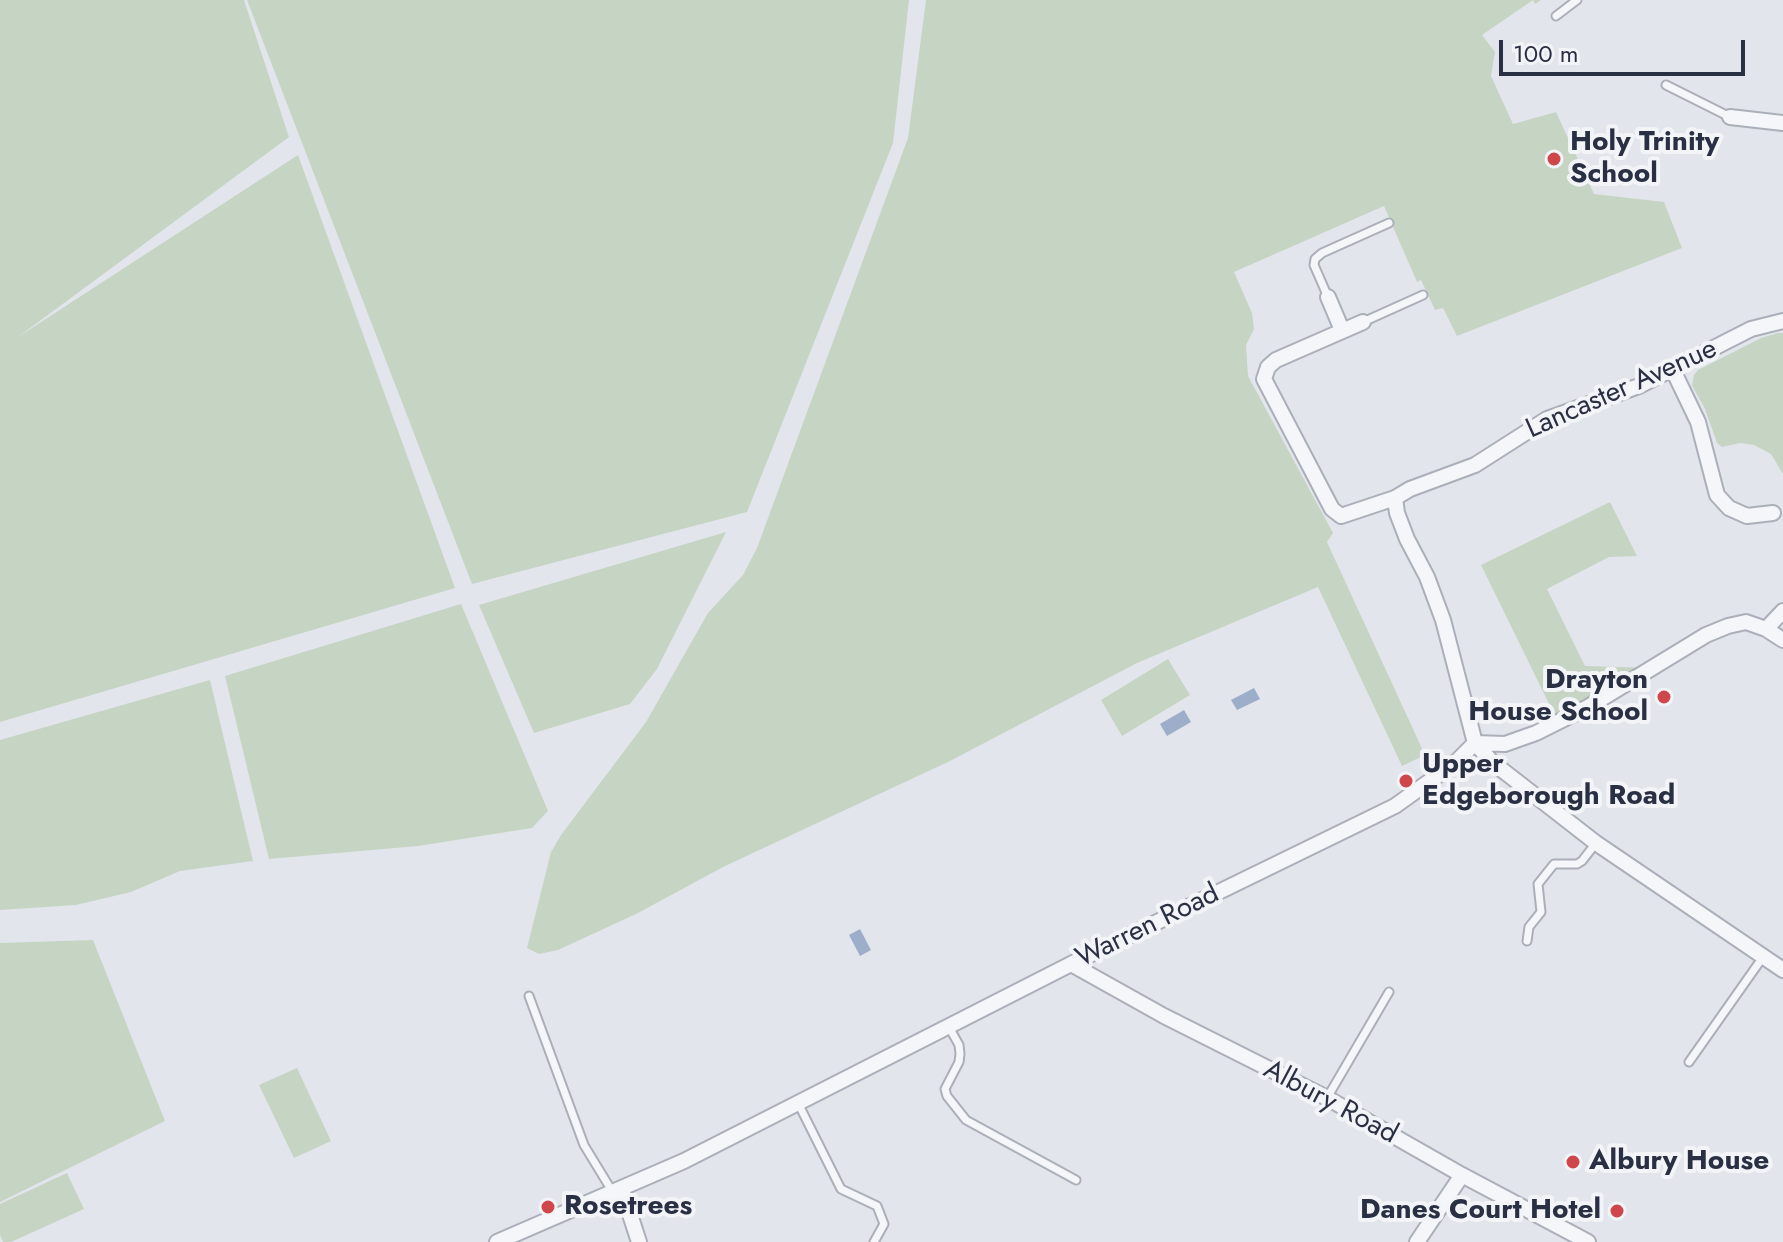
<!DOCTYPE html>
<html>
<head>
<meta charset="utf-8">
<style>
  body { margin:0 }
  #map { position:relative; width:1783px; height:1242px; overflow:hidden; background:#e2e5eb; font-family:Jost,sans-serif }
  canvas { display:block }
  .scale { position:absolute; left:1499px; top:40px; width:246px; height:36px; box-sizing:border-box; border:4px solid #2a3043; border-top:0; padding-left:10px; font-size:24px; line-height:28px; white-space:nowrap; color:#2a3043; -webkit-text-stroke:6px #f2f4f8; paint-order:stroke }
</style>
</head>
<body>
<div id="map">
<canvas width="1783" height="1242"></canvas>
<div class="scale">100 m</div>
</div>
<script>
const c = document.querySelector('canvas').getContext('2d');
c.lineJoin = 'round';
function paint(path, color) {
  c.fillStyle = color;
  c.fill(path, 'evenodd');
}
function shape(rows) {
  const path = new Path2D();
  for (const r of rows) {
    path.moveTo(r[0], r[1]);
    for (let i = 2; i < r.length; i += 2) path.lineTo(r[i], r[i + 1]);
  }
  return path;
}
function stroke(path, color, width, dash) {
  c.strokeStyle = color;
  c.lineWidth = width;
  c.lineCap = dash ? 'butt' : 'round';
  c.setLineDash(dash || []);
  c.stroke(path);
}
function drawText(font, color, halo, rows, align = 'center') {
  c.font = font + ' Jost,sans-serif';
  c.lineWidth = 8;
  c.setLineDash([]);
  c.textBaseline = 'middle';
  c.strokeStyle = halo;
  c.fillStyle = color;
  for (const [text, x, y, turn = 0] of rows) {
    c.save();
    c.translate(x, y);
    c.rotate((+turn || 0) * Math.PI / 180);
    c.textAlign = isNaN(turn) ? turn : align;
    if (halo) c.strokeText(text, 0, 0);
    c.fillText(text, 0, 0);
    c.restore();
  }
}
paint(shape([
  [0,0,244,0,289,137,18,337,298,155,455,588,0,722],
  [247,0,909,0,893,143,747,512,472,584],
  [926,0,1541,0,1535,4,1533,0,1482,35,1495,52,1491,76,1513,124,1556,112,1594,194,1664,202,1682,248,1457,336,1443,308,1435,310,1421,280,1417,282,1384,206,1234,272,1252,313,1254,329,1246,345,1248,376,1333,533,1327,542,1425,755,1402,766,1318,587,1137,663,950,761,723,867,638,913,558,950,539,954,527,948,551,852,561,835,646,722,708,613,743,575,757,548,908,138],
  [1778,333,1783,333,1783,474,1771,454,1754,445,1740,443,1722,447,1717,443,1705,409,1692,385,1694,375,1698,370,1761,338],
  [1610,502,1637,556,1609,557,1547,589,1585,666,1653,668,1558,722,1481,565],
  [726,532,657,669,630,704,534,733,479,605],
  [461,604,548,811,532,828,418,846,269,859,225,676],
  [1168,659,1190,695,1122,736,1101,700],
  [210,680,253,861,180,871,131,892,76,905,0,910,0,740],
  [93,940,165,1121,0,1202,0,943],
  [297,1068,331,1141,294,1158,259,1085],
  [67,1173,84,1209,11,1242,3,1242,0,1235,0,1204]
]), '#c6d5c3');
paint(shape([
  [1254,688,1260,699,1237,710,1231,700],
  [1184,710,1191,722,1167,736,1160,724],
  [860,929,871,950,860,956,849,935]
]), '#9daecb');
const lane = shape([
  [1556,16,1577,0],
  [1666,85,1730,117],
  [1328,297,1314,265,1315,259,1322,253,1389,223],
  [1363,322,1423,295],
  [1527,941,1529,927,1541,912,1538,884,1554,864,1577,864,1582,861,1596,843],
  [529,996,584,1145,612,1191],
  [949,1027,959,1045,960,1054,959,1062,945,1089,947,1096,966,1120,1076,1180],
  [1689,1062,1763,957],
  [1327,1098,1389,992],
  [799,1105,841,1189,877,1206,884,1224,874,1242]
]);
const street = shape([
  [1730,117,1783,123],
  [1328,297,1342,330],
  [1363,322,1276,360,1268,367,1264,379,1332,509,1341,516,1395,498,1410,489,1475,465,1547,419,1639,386,1751,329,1783,321],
  [1673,370,1698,422,1717,495,1729,508,1747,516,1773,513],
  [1395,498,1397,513,1407,539,1427,577,1443,620,1475,743,1492,762,1596,843,1783,970],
  [1766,629,1783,611],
  [1071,964,1164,1016,1327,1098,1462,1175,1588,1242],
  [622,1190,639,1242],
  [497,1242,684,1161,1071,964,1395,806,1455,763,1475,743,1505,744,1536,733,1588,707,1706,635,1728,626,1746,622,1766,629,1783,640],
  [1417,1242,1462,1175]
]);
stroke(lane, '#abafb9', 11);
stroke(street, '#abafb9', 18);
stroke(lane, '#f5f6f9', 7);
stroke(street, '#f5f6f9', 14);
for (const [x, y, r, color] of [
  [1554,159,8,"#d0474b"],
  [1664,697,8,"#d0474b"],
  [1406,781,8,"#d0474b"],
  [1573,1162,8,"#d0474b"],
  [548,1207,8,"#d0474b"],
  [1617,1211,8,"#d0474b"]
]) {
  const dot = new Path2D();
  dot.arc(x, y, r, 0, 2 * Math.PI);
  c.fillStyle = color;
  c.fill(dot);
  stroke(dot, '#f2f4f8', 3);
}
drawText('bold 28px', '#2a3043', '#f2f4f8', [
  ["Holy Trinity",1570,143],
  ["School",1570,175],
  ["Drayton",1648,681,"right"],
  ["House School",1648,713,"right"],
  ["Upper",1422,765],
  ["Edgeborough Road",1422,797],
  ["Albury House",1589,1162],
  ["Rosetrees",564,1207],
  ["Danes Court Hotel",1601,1211,"right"]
], 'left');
drawText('28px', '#2a3043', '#f2f4f8', [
  ["Lancaster Avenue",1622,390,-24],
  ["Warren Road",1148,927,-26],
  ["Albury Road",1330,1103,28]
]);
</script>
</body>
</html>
